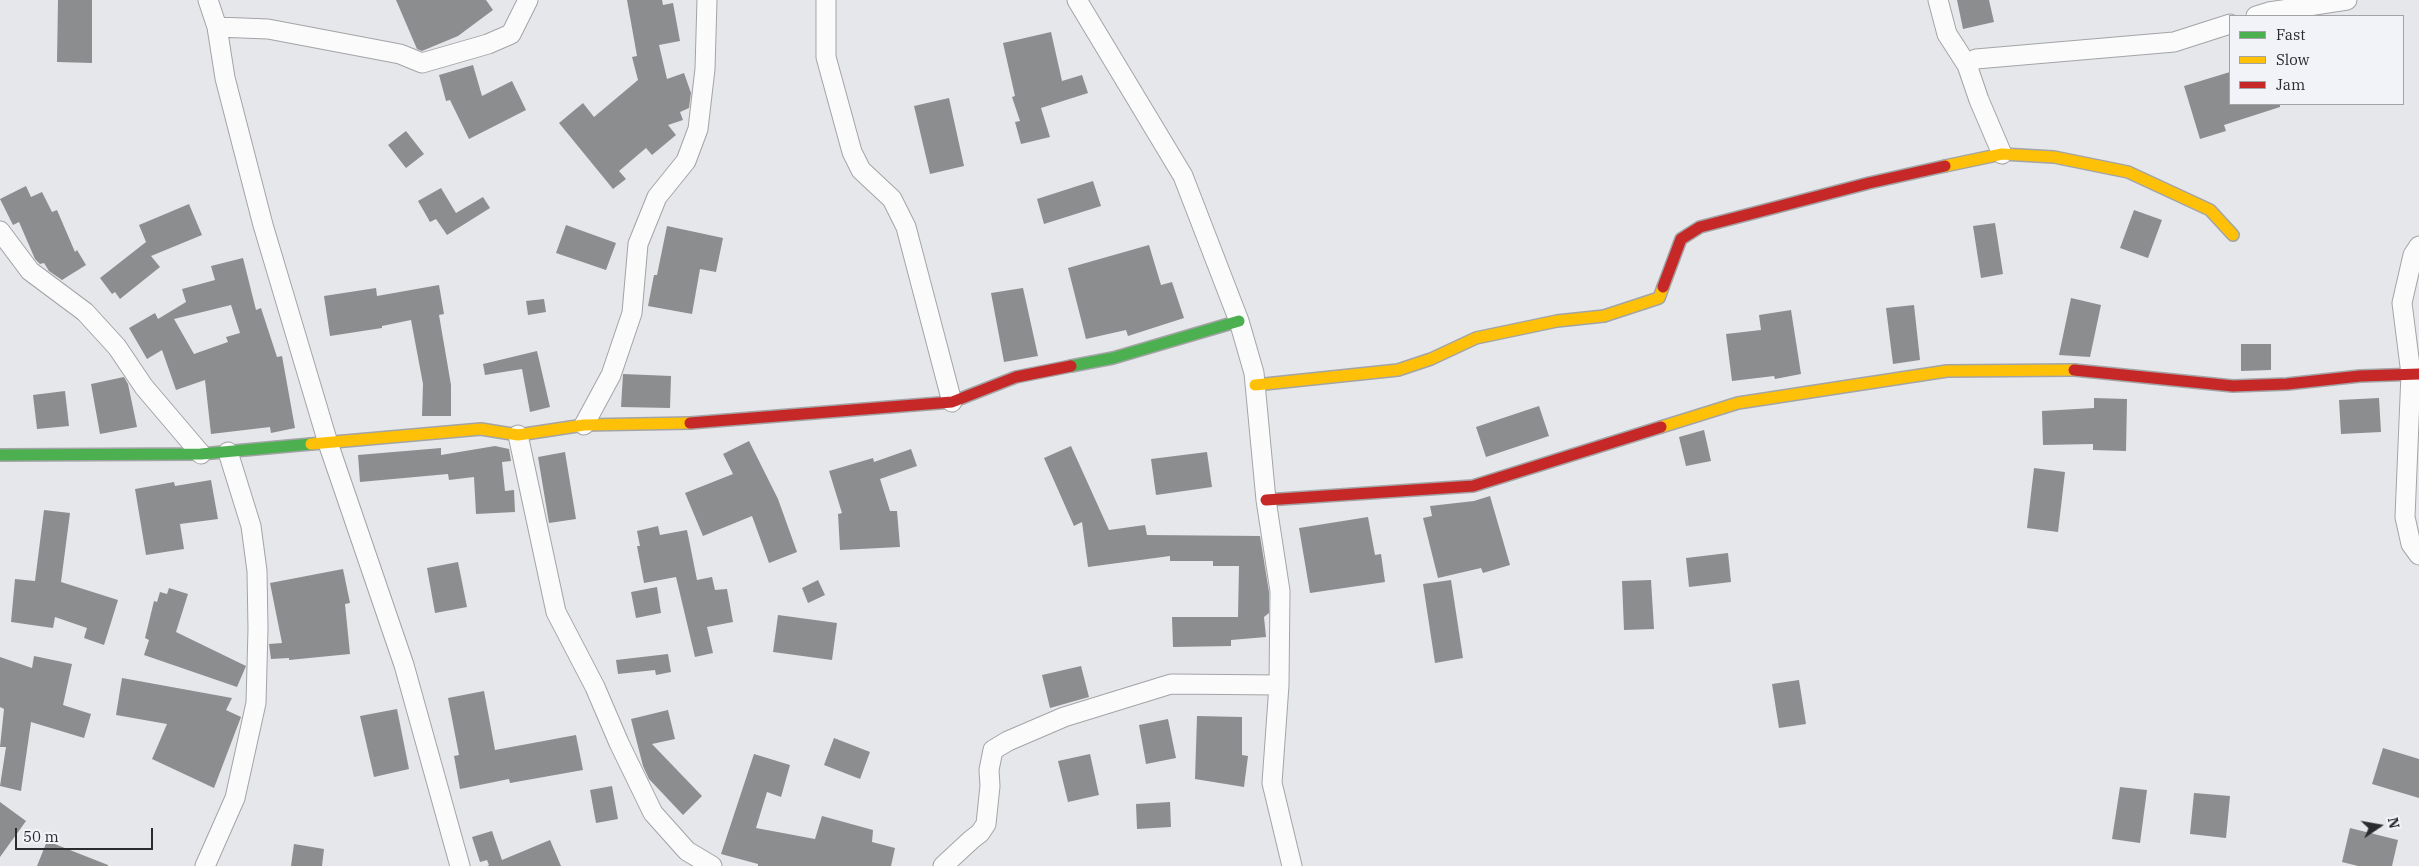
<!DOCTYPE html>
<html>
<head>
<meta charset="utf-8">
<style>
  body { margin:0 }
  #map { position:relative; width:2419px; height:866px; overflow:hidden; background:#e6e7ea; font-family:"IBM Plex Serif",serif }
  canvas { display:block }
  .legend { position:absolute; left:2229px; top:15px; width:175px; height:90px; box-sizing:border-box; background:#f1f3f9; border:1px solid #a1a3a7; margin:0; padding:6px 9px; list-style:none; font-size:15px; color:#2a2b2d }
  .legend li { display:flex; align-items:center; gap:10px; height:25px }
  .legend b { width:25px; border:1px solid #a1a3a7 }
  .north { position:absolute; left:2354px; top:801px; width:50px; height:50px; -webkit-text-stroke:4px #f1f3f9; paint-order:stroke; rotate:78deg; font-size:14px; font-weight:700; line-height:20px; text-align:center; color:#2a2b2d }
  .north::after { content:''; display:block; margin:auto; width:18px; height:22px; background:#2a2b2d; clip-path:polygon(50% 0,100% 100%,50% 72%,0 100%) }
  .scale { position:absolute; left:15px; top:828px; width:138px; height:22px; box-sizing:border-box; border:2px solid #2a2b2d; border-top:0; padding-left:6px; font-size:15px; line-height:18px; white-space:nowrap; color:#2a2b2d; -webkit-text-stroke:4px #f1f3f9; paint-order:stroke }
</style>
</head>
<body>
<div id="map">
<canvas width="2419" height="866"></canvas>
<ul class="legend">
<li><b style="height:6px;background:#4caf50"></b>Fast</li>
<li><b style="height:6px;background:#ffc107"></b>Slow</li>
<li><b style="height:6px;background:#c62828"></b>Jam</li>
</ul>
<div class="north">N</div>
<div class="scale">50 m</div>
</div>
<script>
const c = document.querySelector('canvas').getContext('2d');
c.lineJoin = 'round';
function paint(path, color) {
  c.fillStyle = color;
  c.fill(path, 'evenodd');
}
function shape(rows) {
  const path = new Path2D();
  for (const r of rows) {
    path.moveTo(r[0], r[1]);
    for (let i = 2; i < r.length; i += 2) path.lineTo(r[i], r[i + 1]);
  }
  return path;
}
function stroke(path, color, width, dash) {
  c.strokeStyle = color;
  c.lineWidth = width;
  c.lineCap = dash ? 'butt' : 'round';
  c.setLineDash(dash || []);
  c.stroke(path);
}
paint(shape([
  [58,0,92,0,92,63,57,62],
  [396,0,486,0,493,10,458,36,422,51,417,49],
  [627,0,662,0,663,5,673,3,680,41,659,45,667,79,684,73,691,93,689,108,680,112,683,120,668,125,676,135,652,155,646,148,619,171,626,179,613,189,559,123,583,103,594,117,638,80,632,57,637,56],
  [1957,0,1989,0,1994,22,1963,29],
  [1051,32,1062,81,1082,75,1088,93,1041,108,1050,137,1021,144,1015,122,1020,121,1012,97,1015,96,1003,43],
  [473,65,482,96,512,81,526,110,469,139,450,100,446,101,439,75],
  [2230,72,2230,104,2280,104,2280,107,2224,125,2226,131,2200,139,2184,86],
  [949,98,964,166,930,174,914,106],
  [406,131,424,154,406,168,388,145],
  [1093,181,1101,206,1044,224,1037,199],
  [26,186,31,197,42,192,52,212,57,210,75,252,77,250,86,265,62,280,49,271,44,263,40,264,35,259,19,222,13,225,0,199],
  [441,188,456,213,483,197,490,208,447,235,436,219,430,222,418,201],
  [189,204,202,235,151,256,160,267,120,299,115,292,112,294,100,278,146,242,139,225],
  [2134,210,2162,220,2148,258,2120,248],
  [1995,223,2003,274,1981,278,1973,226],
  [566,225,616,243,606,270,556,253],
  [667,226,723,238,716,272,700,269,692,314,648,306,654,275,657,275],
  [1149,245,1161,285,1172,282,1184,318,1128,336,1126,330,1086,339,1068,268],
  [243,258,256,310,261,308,277,357,282,356,295,428,271,433,270,427,211,434,205,380,176,390,162,350,147,359,129,328,155,313,158,319,186,302,182,289,215,280,211,266],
  [231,305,240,333,226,337,228,342,194,354,174,319],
  [439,285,444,314,439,315,451,385,451,416,422,416,423,384,411,320,382,326,382,328,330,336,324,296,376,288,377,296],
  [1023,288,1038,356,1004,362,991,293],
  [2071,298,2101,305,2090,357,2059,355],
  [544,299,546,312,528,315,526,301],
  [1914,305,1920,360,1893,364,1886,308],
  [1791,310,1801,374,1775,379,1774,376,1732,381,1726,334,1761,330,1759,315],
  [2241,344,2271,344,2271,370,2241,371],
  [537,351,550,407,530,412,522,369,485,375,483,364],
  [623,374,671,376,670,408,621,407],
  [124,377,128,384,137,427,100,434,91,384],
  [65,391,69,426,37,429,33,395],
  [2094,398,2127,399,2126,451,2093,450,2093,444,2043,445,2042,411,2094,408],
  [2379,398,2381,432,2341,434,2339,400],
  [1539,406,1549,436,1486,457,1476,427],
  [1704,430,1711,461,1686,466,1679,437],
  [749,441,778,499,797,552,769,563,752,516,703,536,685,493,733,474,723,454],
  [495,446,509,449,511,461,502,462,505,491,514,490,515,512,476,514,474,477,449,480,448,474,360,482,358,455,441,448,441,455],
  [1071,446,1109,530,1145,525,1147,535,1260,536,1269,592,1269,613,1264,617,1266,637,1231,640,1231,646,1173,647,1172,617,1238,617,1239,566,1213,566,1213,561,1170,561,1170,556,1088,567,1082,522,1074,526,1044,458],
  [911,449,917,466,880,479,890,511,897,511,900,547,840,550,838,514,842,513,829,471,873,458,874,462],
  [565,452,576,519,549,523,538,457],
  [1207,452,1212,487,1156,495,1151,459],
  [2034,468,2065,472,2058,532,2027,528],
  [211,480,218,519,180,524,184,549,146,555,135,489,174,482,175,486],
  [1490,496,1510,565,1483,573,1481,568,1438,578,1423,518,1432,516,1430,506,1474,501],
  [44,510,70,513,61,582,118,600,104,645,84,638,87,628,55,617,53,628,11,622,15,579,35,581],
  [1368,517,1375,555,1381,554,1385,582,1310,593,1299,528],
  [658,526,660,535,687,530,697,580,712,577,715,590,727,589,733,622,707,627,713,653,695,657,676,577,644,583,637,546,640,546,637,531],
  [1728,553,1731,582,1689,587,1686,558],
  [458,562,467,607,435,613,427,568],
  [343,569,350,603,345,604,350,654,289,660,289,658,271,659,269,644,282,643,270,583],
  [818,580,825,595,808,603,802,588],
  [1451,580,1463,658,1435,663,1423,584],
  [1651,580,1654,629,1624,630,1622,581],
  [657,587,661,613,636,618,631,592],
  [169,588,188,594,176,632,246,666,237,687,144,655,149,640,145,638,154,601,157,602,160,592,167,594],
  [778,615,837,623,832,660,773,652],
  [668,654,671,672,656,675,655,670,618,674,616,660],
  [34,656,72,664,63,705,91,714,84,738,31,722,21,791,0,786,6,747,0,747,4,709,0,707,0,657,32,668],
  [1081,666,1089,697,1050,708,1042,675],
  [122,678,232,698,226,710,241,717,214,788,152,759,167,724,116,715],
  [1799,680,1806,724,1779,728,1772,684],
  [484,691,495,750,576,735,583,770,510,783,509,779,460,789,454,756,459,755,448,698],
  [397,709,409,769,374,777,360,716],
  [668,710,675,739,652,744,702,796,683,815,649,779,643,766,631,719],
  [1197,716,1242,717,1242,755,1248,756,1244,787,1195,779],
  [1168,719,1176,758,1146,764,1139,725],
  [834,738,870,752,860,779,824,765],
  [2383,748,2419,759,2419,798,2372,784],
  [754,754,790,765,781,797,767,792,756,828,815,839,822,816,873,830,872,842,895,848,891,866,758,866,758,864,721,854],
  [1090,754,1099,795,1068,802,1058,761],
  [612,786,618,819,596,823,590,790],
  [2120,787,2147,790,2140,843,2112,839],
  [2194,793,2230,796,2226,838,2190,834],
  [0,802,26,821,0,857],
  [1170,802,1171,827,1137,829,1136,804],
  [2350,828,2398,840,2392,866,2358,866,2342,862],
  [492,831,502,860,550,840,561,866,487,866,489,865,487,860,480,862,472,837],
  [47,841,108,865,108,866,37,866],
  [294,844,324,849,322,866,291,866]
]), '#8c8d8f');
const street = shape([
  [208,0,217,27,225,78,263,225,328,443,404,665,460,866],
  [826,0,826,57,852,152,861,170,892,199,906,227,952,402],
  [1077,0,1183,176,1239,321,1254,373,1266,500,1280,591,1279,685,1272,783,1292,866],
  [1938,0,1947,34,1967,65],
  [2256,16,2269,12,2347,0],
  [217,27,268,29,400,54,422,63,488,44,511,34,528,0],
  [2002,154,1979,100,1967,65,1976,59,2174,42,2230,24],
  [0,231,30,271,85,312,117,347,144,387,201,454],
  [2419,246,2413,255,2402,303,2411,374,2405,517,2411,544,2419,555],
  [584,425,611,375,632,313,638,244,657,197,686,161,698,129,705,69,707,0],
  [518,435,556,612,595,687,619,743,653,813,687,851,712,866],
  [205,866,235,798,256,703,258,629,257,571,251,526,228,452],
  [943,866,971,840,980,833,986,824,990,786,989,770,993,750,1008,741,1064,717,1171,684,1279,685]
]);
const fast = shape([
  [1071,366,1113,358,1239,321],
  [0,455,201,454,311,444]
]);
const slow = shape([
  [1945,166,2002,154,2054,157,2128,172,2210,210,2233,235],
  [1255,385,1398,370,1431,359,1476,338,1557,321,1604,316,1659,298,1663,287],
  [1661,427,1738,403,1947,371,2074,370],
  [311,444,481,429,518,435,584,425,690,423]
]);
const jam = shape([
  [1663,287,1681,239,1700,227,1869,183,1945,166],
  [2074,370,2233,386,2287,384,2360,376,2419,374],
  [690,423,952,402,1016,377,1071,366],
  [1266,500,1473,486,1661,427]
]);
stroke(street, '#a3a4a6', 21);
stroke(fast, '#a3a4a6', 14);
stroke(slow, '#a3a4a6', 14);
stroke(jam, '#a3a4a6', 14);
stroke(street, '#fbfbfc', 19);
stroke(fast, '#4caf50', 11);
stroke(slow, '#ffc107', 11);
stroke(jam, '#c62828', 11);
</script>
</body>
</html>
